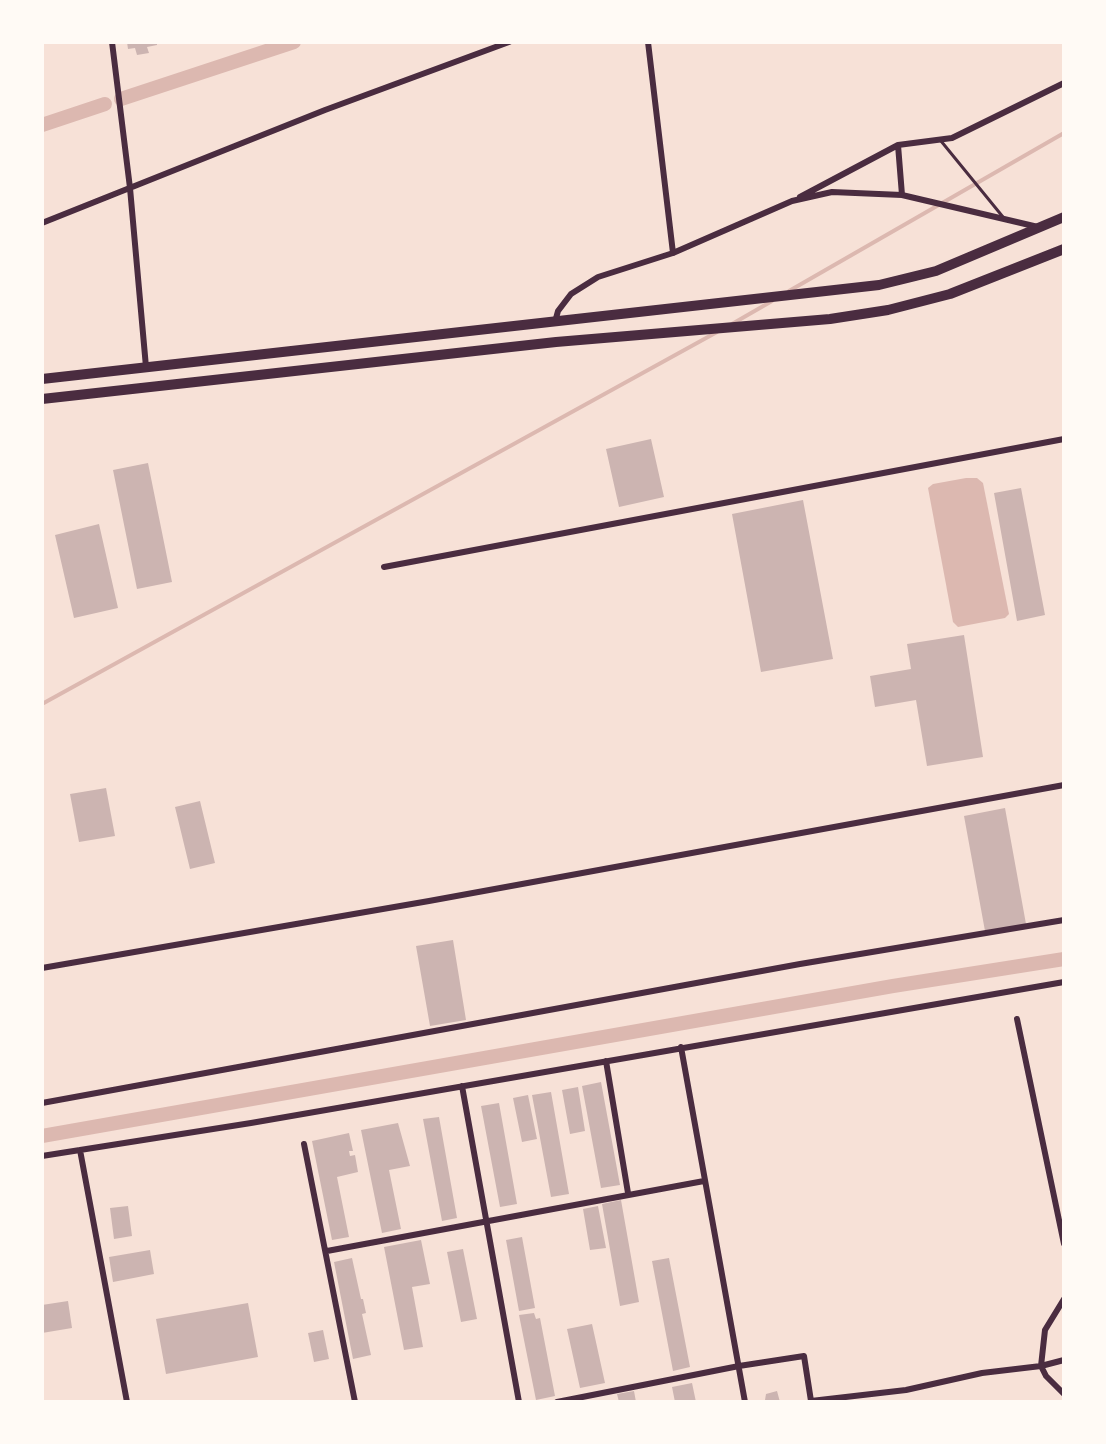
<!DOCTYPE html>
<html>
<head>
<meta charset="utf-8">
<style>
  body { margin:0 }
  #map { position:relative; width:1106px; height:1444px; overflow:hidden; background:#f7e1d7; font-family:"DM Sans",sans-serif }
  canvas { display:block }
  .frame { position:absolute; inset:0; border:44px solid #fffaf5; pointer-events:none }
</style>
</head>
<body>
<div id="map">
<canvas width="1106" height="1444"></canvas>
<div class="frame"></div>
</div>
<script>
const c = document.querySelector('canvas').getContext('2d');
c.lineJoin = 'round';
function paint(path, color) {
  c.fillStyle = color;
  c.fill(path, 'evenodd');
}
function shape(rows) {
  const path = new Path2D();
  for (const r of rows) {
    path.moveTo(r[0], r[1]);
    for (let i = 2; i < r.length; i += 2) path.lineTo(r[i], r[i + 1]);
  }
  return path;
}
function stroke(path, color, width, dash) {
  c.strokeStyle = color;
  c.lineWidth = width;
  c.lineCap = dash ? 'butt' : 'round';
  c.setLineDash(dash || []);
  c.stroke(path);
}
paint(shape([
  [966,478,977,478,983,483,1009,614,1005,618,958,627,953,622,928,488,933,484]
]), '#dcb8b0');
stroke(shape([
  [789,291,1064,133],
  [732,324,772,301],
  [42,704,717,332]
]), '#dcb8b0', 4);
stroke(shape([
  [121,99,294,42],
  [42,125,105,104],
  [42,1136,893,986,1064,959]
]), '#dcb8b0', 14);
paint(shape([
  [127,42,157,42,157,45,147,47,149,53,137,55,135,48,128,49],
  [651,439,664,497,619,507,606,449],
  [148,463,172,582,137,589,113,470],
  [1021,488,1045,615,1017,621,994,493],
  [803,500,833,659,761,672,732,514],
  [99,524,118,608,74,618,55,535],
  [964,635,983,757,927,766,916,700,875,707,870,676,911,669,907,644],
  [106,788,115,836,79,842,70,794],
  [200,801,215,863,190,869,175,807],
  [1005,808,1026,924,985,931,964,816],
  [453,940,466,1020,430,1026,416,946],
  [601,1082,620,1185,601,1188,582,1086],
  [578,1087,585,1131,570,1134,562,1090],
  [551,1092,569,1194,551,1197,532,1095],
  [528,1095,537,1139,522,1142,513,1098],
  [499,1103,517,1204,500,1207,481,1106],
  [439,1117,457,1218,442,1221,423,1119],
  [398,1123,410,1166,389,1170,401,1229,382,1233,361,1130],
  [349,1133,353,1151,349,1151,350,1156,355,1155,358,1172,337,1177,349,1237,332,1240,312,1141],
  [621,1200,639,1302,620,1306,602,1204],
  [128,1206,132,1236,114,1239,110,1208],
  [598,1206,606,1248,590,1250,583,1209],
  [522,1237,535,1308,519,1311,506,1240],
  [421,1240,430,1284,412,1287,423,1347,404,1350,384,1247],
  [463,1249,477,1319,461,1322,447,1252],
  [150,1250,154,1274,113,1282,109,1257],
  [352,1258,361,1299,363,1299,366,1313,362,1314,371,1355,353,1359,334,1262],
  [669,1258,690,1367,673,1371,652,1261],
  [68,1301,72,1328,42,1333,42,1305],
  [248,1303,258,1357,166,1374,156,1319],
  [534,1313,536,1319,540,1318,555,1396,536,1400,519,1315],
  [592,1324,605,1383,580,1388,567,1329],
  [323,1330,329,1359,314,1362,308,1333],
  [692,1383,696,1402,675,1402,672,1387],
  [634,1391,636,1402,619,1402,617,1394],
  [777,1391,780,1402,761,1402,765,1400,766,1394]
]), '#ccb4b1');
stroke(shape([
  [941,141,1003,217]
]), '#4a2c40', 3);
stroke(shape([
  [112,42,130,188,146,367],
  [648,42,673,253],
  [898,145,902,195],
  [800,197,898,145,952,138,1064,83],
  [42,223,325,110,509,42],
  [555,322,558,311,571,294,598,277,673,253,792,201,832,192,902,195,1038,227],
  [384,567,1064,439],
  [42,968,429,901,1064,785],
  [1017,1019,1064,1244],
  [681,1047,745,1402],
  [606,1061,628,1193],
  [462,1086,519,1402],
  [42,1103,800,964,1064,920],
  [304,1144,355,1402],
  [80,1150,127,1402],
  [42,1156,251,1123,1064,982],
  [327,1251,704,1181],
  [1064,1299,1045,1330,1041,1366,1046,1376,1064,1394],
  [557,1402,739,1366,804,1356,811,1401,906,1390,982,1373,1041,1366,1064,1360]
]), '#4a2c40', 6);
stroke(shape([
  [42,379,879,285,936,271,1064,217],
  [42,399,556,342,830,319,888,310,950,294,1064,249]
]), '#4a2c40', 10);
</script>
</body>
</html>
